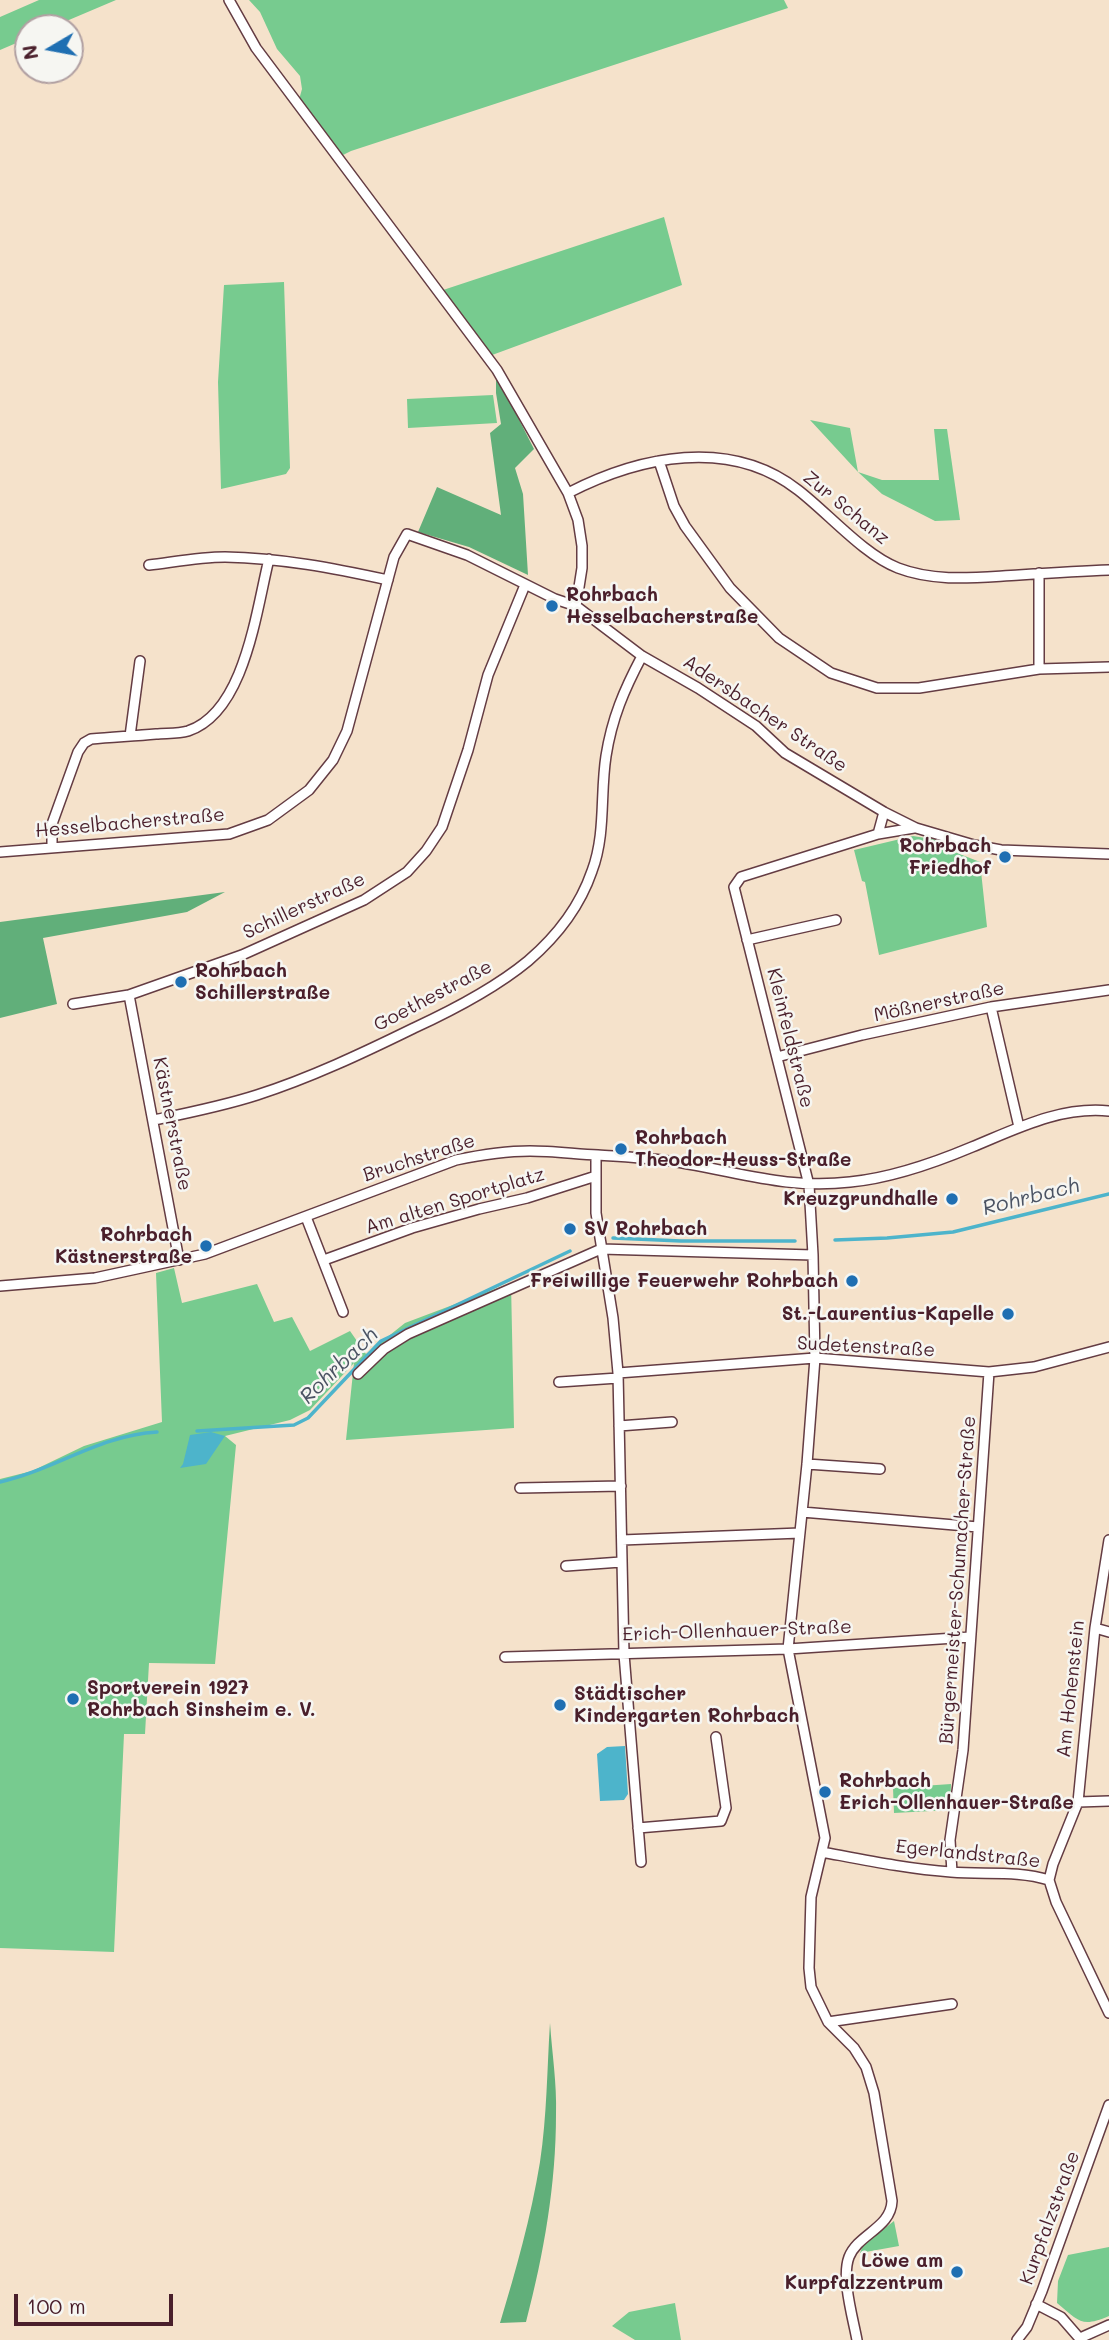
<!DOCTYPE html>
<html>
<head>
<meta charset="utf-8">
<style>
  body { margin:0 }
  #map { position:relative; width:1109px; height:2340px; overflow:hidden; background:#f5e2cb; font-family:Mali,sans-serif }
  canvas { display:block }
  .north { position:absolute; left:14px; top:14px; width:70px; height:70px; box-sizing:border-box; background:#f6f6f2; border:2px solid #b1a0a2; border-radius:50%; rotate:260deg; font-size:19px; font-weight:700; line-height:28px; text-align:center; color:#4a1f2b }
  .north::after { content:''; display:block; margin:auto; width:24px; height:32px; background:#1f6fb2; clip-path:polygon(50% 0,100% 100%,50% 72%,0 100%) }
  .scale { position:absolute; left:14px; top:2294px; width:159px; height:32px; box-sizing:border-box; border:4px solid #4a1f2b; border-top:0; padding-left:9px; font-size:21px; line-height:24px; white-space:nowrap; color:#4a1f2b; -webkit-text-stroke:5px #f6f6f2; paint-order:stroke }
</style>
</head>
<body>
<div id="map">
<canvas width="1109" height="2340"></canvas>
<div class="north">N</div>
<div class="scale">100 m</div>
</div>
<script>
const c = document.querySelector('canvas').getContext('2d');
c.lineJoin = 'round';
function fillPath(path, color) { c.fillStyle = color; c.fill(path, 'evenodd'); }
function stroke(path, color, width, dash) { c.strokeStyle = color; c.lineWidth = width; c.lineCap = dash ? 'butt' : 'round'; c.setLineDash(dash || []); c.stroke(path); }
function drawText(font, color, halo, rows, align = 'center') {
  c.font = font + ' Mali,sans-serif'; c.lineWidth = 5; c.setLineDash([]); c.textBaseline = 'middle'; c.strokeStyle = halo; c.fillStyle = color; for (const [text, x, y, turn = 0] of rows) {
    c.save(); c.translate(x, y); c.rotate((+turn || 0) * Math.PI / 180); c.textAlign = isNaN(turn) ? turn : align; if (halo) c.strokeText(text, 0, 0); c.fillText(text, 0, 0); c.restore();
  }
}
const green = new Path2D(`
  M 39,0 L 116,0 L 50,28 L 28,28 L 28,38 L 0,50 L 0,17 Z
  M 249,0 L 784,0 L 788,8 L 351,151 L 335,159 L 297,107 L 302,89 L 300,76 L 277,49 L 260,12 Z
  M 664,217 L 682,285 L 484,358 L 434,293 Z
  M 284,282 L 290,468 L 286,474 L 221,489 L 218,382 L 224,285 Z
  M 493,395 L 497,423 L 408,428 L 407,399 Z
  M 810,420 L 850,428 L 858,472 L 882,480 L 939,480 L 934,429 L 947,429 L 960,520 L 935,521 L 882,494 L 858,472 Z
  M 913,836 L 938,840 L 942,847 L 980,862 L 987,927 L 879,955 L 865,882 L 862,881 L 854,850 Z
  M 174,1268 L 182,1303 L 257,1284 L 274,1322 L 292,1317 L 310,1351 L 350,1331 L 366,1354 L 405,1323 L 511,1283 L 514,1428 L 346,1440 L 354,1363 L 310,1410 L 290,1420 L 225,1436 L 236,1445 L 215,1664 L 149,1663 L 145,1734 L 124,1734 L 114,1952 L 0,1948 L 0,1479 L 32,1471 L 84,1446 L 162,1422 L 156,1273 Z
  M 951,1784 L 950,1810 L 894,1813 L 893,1788 Z
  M 894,2221 L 899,2246 L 860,2253 L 863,2245 Z
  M 1109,2247 L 1109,2316 C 1081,2328 1079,2321 1057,2303 L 1058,2281 L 1068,2255 Z
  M 675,2303 L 681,2340 L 635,2340 L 612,2326 L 629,2312 Z`);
const forest = new Path2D(`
  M 496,374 L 534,449 L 515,468 L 523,494 L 528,575 L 469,547 L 418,532 L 437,487 L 501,515 L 490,433 L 501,424 L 496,393 Z
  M 225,892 L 187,912 L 43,938 L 57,1004 L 0,1018 L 0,922 Z
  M 550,2023 C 552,2053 557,2084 556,2114 C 556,2185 544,2253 526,2322 L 500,2323 C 516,2270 531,2217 540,2162 C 547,2116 547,2069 550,2023 Z`);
const water = new Path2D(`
  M 211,1432 L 225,1436 L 206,1464 L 180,1468 L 183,1464 L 190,1435 Z
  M 625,1746 L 628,1794 L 624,1800 L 600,1801 L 597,1754 L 607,1747 Z`);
const stream = new Path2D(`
  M 613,1238 L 681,1241 L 795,1241
  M 835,1240 L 887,1238 L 953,1232 L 1109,1194
  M 197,1431 L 294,1425 L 308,1418 L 381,1341 L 570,1251
  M 0,1482 C 54,1470 100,1435 157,1432`);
const minor = new Path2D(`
  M 229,0 L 256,48 L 497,370 L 568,493 L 578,520 L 582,546 L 582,568 L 576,606
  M 659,461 L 674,506 L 685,526 L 730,588 L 779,638 L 831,673 L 877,688 L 919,688 L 1039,669 L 1109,667
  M 568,493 C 640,456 730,437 798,490 C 828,513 864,555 898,568 C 937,583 979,577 1019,575 C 1049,573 1079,571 1109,570
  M 149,565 C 174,562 200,557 225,557 C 281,558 333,568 388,580
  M 1039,573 L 1039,669
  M 130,736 L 140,661
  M 878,834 L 914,828
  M 52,847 L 52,824 L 78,752 L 84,743 L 91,739 C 113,737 134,736 156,734 C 166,733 178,734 188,731 C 245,712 256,611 269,559
  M 0,852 L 229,834 L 268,820 L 309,790 L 333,760 L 347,731 L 394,557 L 407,534 L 467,555 L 555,599 L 576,606 L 642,656 L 698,688 L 756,726 L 785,753 L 884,812 L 916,828 L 974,845 L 1001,850 L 1109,854
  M 747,940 L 836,920
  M 129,995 L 179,1260
  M 73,1004 L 129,995 L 242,955 L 364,900 L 407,872 L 426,851 L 442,827 L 468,750 L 488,675 L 525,585
  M 991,1007 L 1019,1127
  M 777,1057 L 862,1035 L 991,1007 L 1109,990
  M 154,1120 C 188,1113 223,1106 257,1095 C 310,1078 363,1053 414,1028 C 453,1010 494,989 528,961 C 556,937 580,906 592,871 C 606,834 600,794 606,756 C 612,718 624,690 642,656
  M 596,1155 L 596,1213 L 613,1318 L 618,1373 L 624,1654 L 641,1862
  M 306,1217 L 343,1312
  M 324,1260 L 412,1228 L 479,1209 L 527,1198 L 596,1176
  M 0,1286 L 95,1278 L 205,1254 L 456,1160 C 480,1155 505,1151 530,1151 C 552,1151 576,1154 598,1155 C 628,1157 659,1158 688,1164 C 746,1174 790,1189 850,1182 C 892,1178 934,1163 972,1147 C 1016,1129 1060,1106 1109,1111
  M 618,1373 L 815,1358 L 989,1372 L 1034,1367 L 1109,1347
  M 358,1374 L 384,1349 L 408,1334 L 601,1249 L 813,1255
  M 559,1382 L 618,1378
  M 619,1426 L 672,1422
  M 807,1464 L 880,1469
  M 520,1488 L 621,1486
  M 802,1512 L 978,1527
  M 622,1540 L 800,1533
  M 566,1566 L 621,1562
  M 1095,1628 L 1109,1632
  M 505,1657 L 788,1649 L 970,1637
  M 1078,1802 L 1109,1801
  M 638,1828 L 721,1821 L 726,1808 L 716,1737
  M 822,1852 C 865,1860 908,1869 951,1872 C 984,1875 1017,1870 1049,1880 L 1056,1902 L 1109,2013
  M 952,1872 L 950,1840 L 963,1750 L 989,1372
  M 1049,1880 L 1053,1864 L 1078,1802 L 1095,1628 L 1109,1540
  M 828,2022 L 952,2004
  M 1036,2304 L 1061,2317 L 1081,2340
  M 1080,2338 L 1109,2325
  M 857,2340 C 853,2318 841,2278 849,2257 C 858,2234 891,2228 892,2201 L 874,2093 L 866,2067 L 854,2048 L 828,2022 L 811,1987 L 809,1968 L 811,1897 L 825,1838 L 788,1649 L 807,1464 L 815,1358 L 813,1255 L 809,1185 L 734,887 L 741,877 L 878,834 L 884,812
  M 1017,2340 L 1027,2327 L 1042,2291 L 1109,2105`);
const markers = [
  [552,606,7,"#1f6fb2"],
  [1005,857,7,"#1f6fb2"],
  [181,982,7,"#1f6fb2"],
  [621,1149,7,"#1f6fb2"],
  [952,1199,7,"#1f6fb2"],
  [570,1229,7,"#1f6fb2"],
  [206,1246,7,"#1f6fb2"],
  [852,1281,7,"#1f6fb2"],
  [1008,1314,7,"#1f6fb2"],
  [73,1699,7,"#1f6fb2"],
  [560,1705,7,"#1f6fb2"],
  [825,1792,7,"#1f6fb2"],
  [957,2272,7,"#1f6fb2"]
];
const streetNames = [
  ["Zur Schanz",846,508,39],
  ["Adersbacher Straße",765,714,34],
  ["Hesselbacherstraße",130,823,-5],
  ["Schillerstraße",304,906,-25],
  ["Goethestraße",433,996,-28],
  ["Mößnerstraße",939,1002,-12],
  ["Kleinfeldstraße",790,1038,76],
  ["Kästnerstraße",172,1124,79],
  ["Bruchstraße",419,1158,-18],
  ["Am alten Sportplatz",455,1201,-17],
  ["Sudetenstraße",866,1347,3],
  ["Bürgermeister-Schumacher-Straße",958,1580,-86],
  ["Erich-Ollenhauer-Straße",737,1631,-2],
  ["Am Hohenstein",1071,1689,-84],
  ["Egerlandstraße",968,1854,6],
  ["Kurpfalzstraße",1050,2218,-70]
];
const poiNames = [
  ["Rohrbach",566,595],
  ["Hesselbacherstraße",566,617],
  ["Rohrbach",991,846,"right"],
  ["Friedhof",991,868,"right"],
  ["Rohrbach",195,971],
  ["Schillerstraße",195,993],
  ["Rohrbach",635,1138],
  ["Theodor-Heuss-Straße",635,1160],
  ["Kreuzgrundhalle",938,1199,"right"],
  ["SV Rohrbach",584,1229],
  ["Rohrbach",192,1235,"right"],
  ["Kästnerstraße",192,1257,"right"],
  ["Freiwillige Feuerwehr Rohrbach",838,1281,"right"],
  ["St.-Laurentius-Kapelle",994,1314,"right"],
  ["Sportverein 1927",87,1688],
  ["Rohrbach Sinsheim e. V.",87,1710],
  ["Städtischer",574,1694],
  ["Kindergarten Rohrbach",574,1716],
  ["Rohrbach",839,1781],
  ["Erich-Ollenhauer-Straße",839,1803],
  ["Löwe am",943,2261,"right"],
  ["Kurpfalzzentrum",943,2283,"right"]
];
const waterNames = [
  ["Rohrbach",1031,1197,-14],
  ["Rohrbach",339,1366,-44]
];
fillPath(green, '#77cb8f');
fillPath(forest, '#61af7a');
fillPath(water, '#4db4cb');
stroke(stream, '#4db4cb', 3.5);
stroke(minor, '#643c43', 12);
stroke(minor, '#fff', 9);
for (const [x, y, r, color] of markers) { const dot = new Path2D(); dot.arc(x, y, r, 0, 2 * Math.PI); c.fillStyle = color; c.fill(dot); stroke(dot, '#f6f6f2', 2.5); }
drawText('19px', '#4a1f2b', '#f6f6f2', streetNames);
drawText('bold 19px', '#4a1f2b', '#f6f6f2', poiNames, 'left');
drawText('italic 21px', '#4b5363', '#f6f6f2', waterNames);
</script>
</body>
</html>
